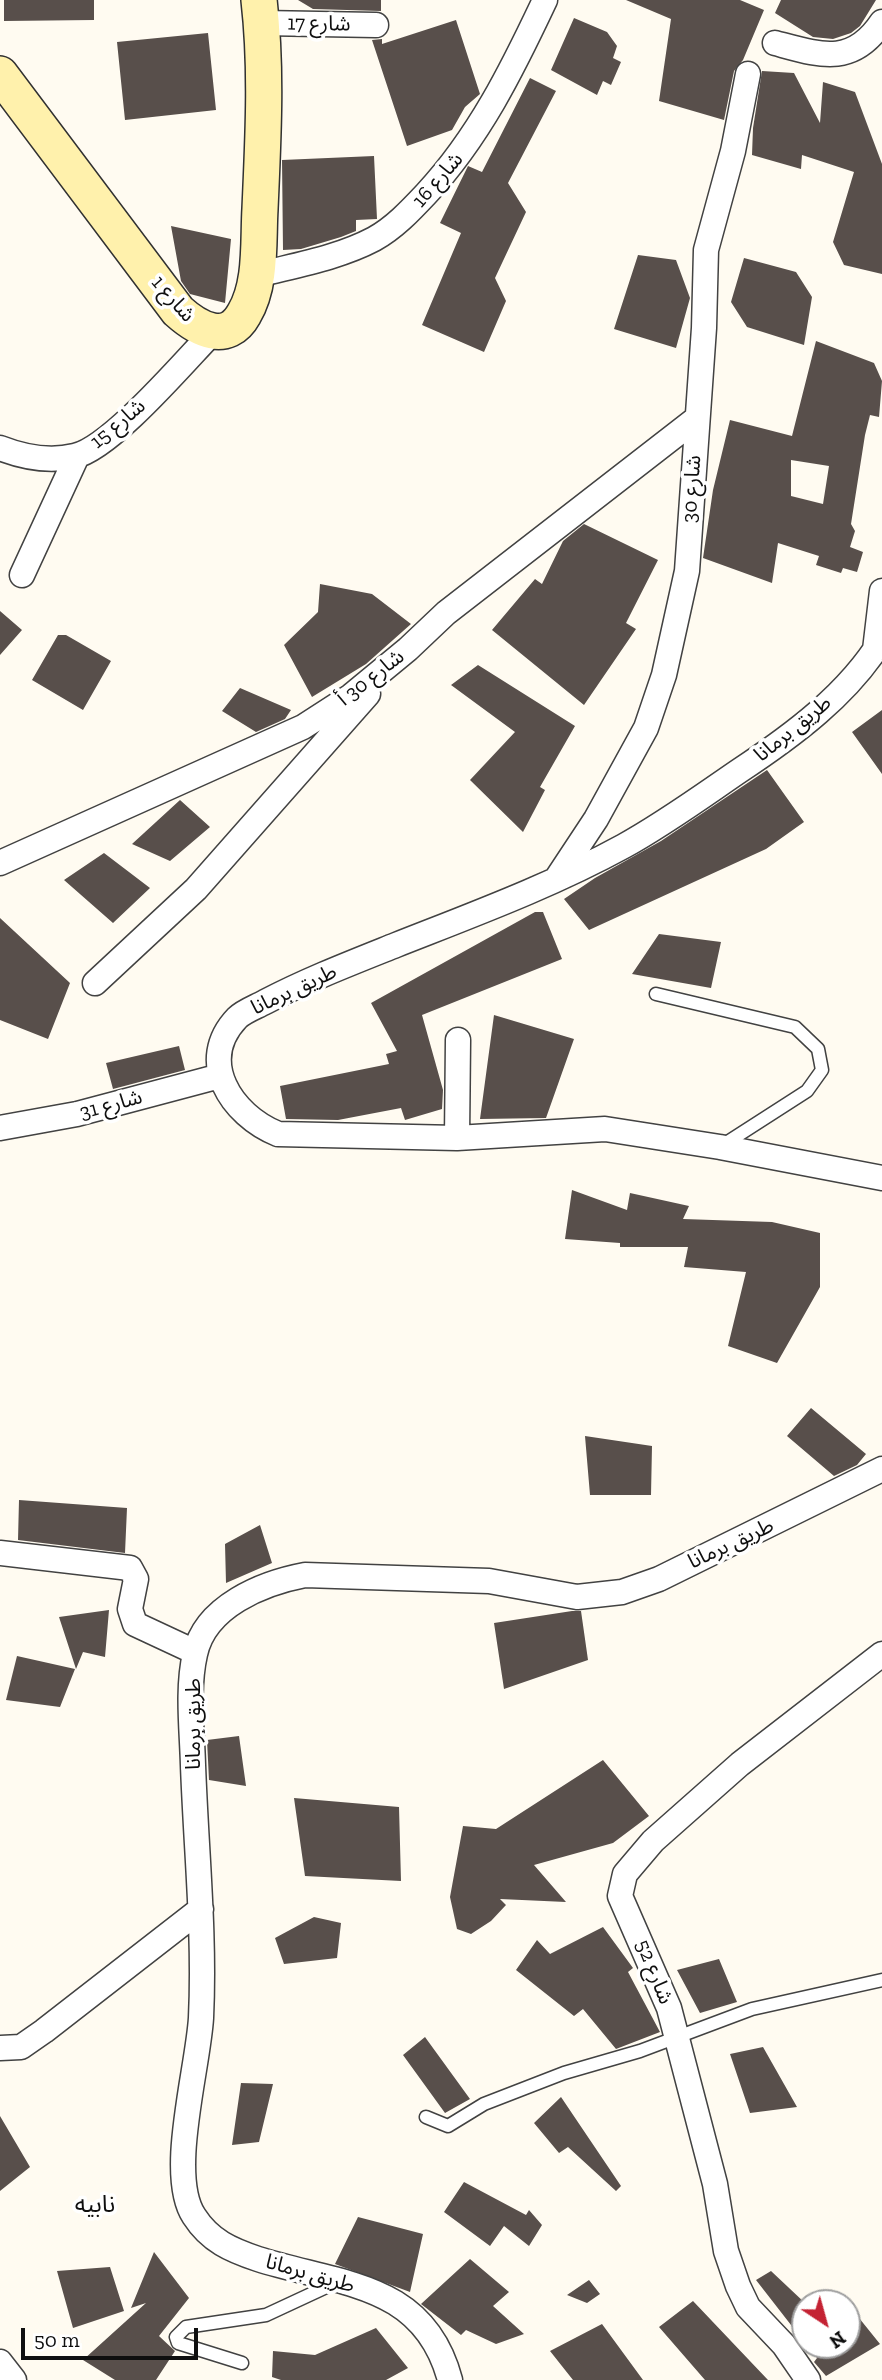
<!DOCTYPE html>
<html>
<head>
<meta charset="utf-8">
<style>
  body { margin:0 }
  #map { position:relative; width:882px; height:2380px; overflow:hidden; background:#fffbf1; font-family:"Zilla Slab",serif }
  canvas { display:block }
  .north { position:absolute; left:791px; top:2289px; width:70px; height:70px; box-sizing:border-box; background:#fff; border:2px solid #9f9f9f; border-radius:50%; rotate:144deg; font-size:19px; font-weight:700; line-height:28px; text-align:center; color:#0f0f0f }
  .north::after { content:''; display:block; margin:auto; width:24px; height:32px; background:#c42233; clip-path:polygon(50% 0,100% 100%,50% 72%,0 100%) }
  .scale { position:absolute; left:21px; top:2328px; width:177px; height:32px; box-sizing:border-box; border:4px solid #0f0f0f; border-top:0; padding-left:9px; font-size:21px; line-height:24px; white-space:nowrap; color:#0f0f0f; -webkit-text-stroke:5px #fff; paint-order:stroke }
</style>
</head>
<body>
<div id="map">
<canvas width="882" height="2380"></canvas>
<div class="north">N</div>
<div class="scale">50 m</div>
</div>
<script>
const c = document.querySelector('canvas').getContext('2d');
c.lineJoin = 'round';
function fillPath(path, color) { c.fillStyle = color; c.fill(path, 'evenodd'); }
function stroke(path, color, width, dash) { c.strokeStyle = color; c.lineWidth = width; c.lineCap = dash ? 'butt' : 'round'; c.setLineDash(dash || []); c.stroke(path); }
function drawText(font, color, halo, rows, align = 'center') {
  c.font = font + ' "Zilla Slab","Noto Sans Arabic",serif'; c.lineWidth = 7; c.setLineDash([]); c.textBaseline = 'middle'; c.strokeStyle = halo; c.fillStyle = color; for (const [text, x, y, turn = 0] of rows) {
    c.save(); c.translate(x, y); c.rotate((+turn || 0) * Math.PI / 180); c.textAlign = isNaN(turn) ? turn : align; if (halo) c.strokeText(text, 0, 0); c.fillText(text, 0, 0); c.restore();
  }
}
const building = new Path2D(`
  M 4,0 L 94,0 L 94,20 L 4,21 Z
  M 298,0 L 381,0 L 381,11 L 313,9 Z
  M 626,0 L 740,0 L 764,10 L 743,60 L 734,71 L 724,120 L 659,101 L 671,19 Z
  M 781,0 L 876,0 L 860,26 L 851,33 L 833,39 L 813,37 L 775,13 Z
  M 574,18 L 607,32 L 617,46 L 613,58 L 621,62 L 611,85 L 603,81 L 597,95 L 551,70 Z
  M 456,20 L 480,94 L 465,107 L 452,130 L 407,146 L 372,40 L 382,39 L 382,44 Z
  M 208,33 L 216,110 L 125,120 L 117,42 Z
  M 762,71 L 794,73 L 820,123 L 823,82 L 855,92 L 882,164 L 882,274 L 844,265 L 833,242 L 854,172 L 802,155 L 801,169 L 752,155 L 753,128 Z
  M 530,78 L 556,91 L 508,183 L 526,212 L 495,278 L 506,301 L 484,352 L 422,325 L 461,233 L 440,223 L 468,166 L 482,172 Z
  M 374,156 L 377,219 L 356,220 L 356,231 L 341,237 L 301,249 L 283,250 L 282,160 Z
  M 171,226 L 231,239 L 225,303 L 190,294 L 181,281 Z
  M 638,255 L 676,260 L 690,298 L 676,348 L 614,329 Z
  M 744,258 L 796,272 L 812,297 L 804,345 L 747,327 L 731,302 Z
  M 816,341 L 874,363 L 882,381 L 879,417 L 870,415 L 865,435 L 851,524 L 855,531 L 850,547 L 863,552 L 857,572 L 843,568 L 841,573 L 816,565 L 819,556 L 778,543 L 772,583 L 703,558 L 713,490 L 730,420 L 792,436 ZM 791,460 L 829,466 L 823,504 L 791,496 Z
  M 584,524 L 658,560 L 626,623 L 636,629 L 584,705 L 492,630 L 535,579 L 542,584 L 563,541 Z
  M 320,584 L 372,594 L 411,624 L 366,664 L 312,697 L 284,645 L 318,612 Z
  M 0,611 L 22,630 L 0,655 Z
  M 58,635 L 66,635 L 111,661 L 83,710 L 32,680 Z
  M 478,665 L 575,726 L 540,787 L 545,790 L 523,832 L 470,780 L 515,732 L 451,685 Z
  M 240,688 L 291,710 L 285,719 L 256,732 L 222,711 Z
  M 882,710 L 882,774 L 852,732 Z
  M 767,770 L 804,822 L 766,849 L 589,930 L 564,899 L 595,878 L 661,841 Z
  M 180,800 L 210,827 L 170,861 L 132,844 Z
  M 104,853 L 150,888 L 113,923 L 64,880 Z
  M 535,912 L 543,912 L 562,959 L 422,1015 L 443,1090 L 442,1109 L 405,1120 L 401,1108 L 338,1120 L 286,1119 L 280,1086 L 389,1064 L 386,1054 L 397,1051 L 371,1003 Z
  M 0,918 L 70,983 L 48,1039 L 0,1020 Z
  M 659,934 L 721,942 L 711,988 L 632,974 Z
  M 494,1015 L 574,1039 L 546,1118 L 480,1119 Z
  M 179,1046 L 185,1070 L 113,1089 L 106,1063 Z
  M 572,1190 L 627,1210 L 630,1193 L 689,1206 L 683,1219 L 772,1222 L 820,1233 L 820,1287 L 777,1363 L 728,1346 L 746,1272 L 684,1267 L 688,1247 L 620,1247 L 620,1243 L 565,1239 Z
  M 811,1408 L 866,1454 L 857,1465 L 834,1476 L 787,1436 Z
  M 585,1436 L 652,1446 L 651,1495 L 590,1495 Z
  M 19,1500 L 127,1508 L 125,1553 L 18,1540 Z
  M 260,1525 L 272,1563 L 226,1583 L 225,1544 Z
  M 109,1610 L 105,1657 L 83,1652 L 76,1669 L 59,1617 Z
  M 572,1611 L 581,1611 L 588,1660 L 504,1689 L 494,1623 Z
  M 17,1656 L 75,1669 L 60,1707 L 6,1700 Z
  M 239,1736 L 246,1786 L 209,1780 L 207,1740 Z
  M 603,1760 L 649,1816 L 613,1843 L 534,1865 L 566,1902 L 500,1899 L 506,1905 L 491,1921 L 471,1934 L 457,1929 L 450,1897 L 463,1826 L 496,1829 Z
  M 294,1798 L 399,1807 L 401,1881 L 305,1876 Z
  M 314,1917 L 341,1923 L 337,1958 L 284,1964 L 275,1938 Z
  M 603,1927 L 633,1968 L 628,1972 L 660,2032 L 616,2049 L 583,2009 L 574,2016 L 516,1970 L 537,1940 L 550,1954 Z
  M 719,1959 L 737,2002 L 700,2013 L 677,1970 Z
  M 425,2037 L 470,2099 L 445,2113 L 403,2055 Z
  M 763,2047 L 797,2107 L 750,2113 L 730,2054 Z
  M 241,2083 L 273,2084 L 259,2142 L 232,2145 Z
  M 561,2097 L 621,2186 L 616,2191 L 568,2147 L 559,2153 L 534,2123 Z
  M 0,2116 L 30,2167 L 0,2191 Z
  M 464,2182 L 526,2215 L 529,2210 L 542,2225 L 529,2246 L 504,2226 L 490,2246 L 444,2212 Z
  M 358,2217 L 423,2234 L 410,2292 L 335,2264 Z
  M 154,2252 L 189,2298 L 159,2336 L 175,2351 L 156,2380 L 115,2380 L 83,2360 L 146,2303 L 131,2308 Z
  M 470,2259 L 509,2292 L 493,2306 L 524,2334 L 496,2344 L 466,2330 L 461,2335 L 421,2304 Z
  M 110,2267 L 124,2311 L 73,2328 L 57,2271 Z
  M 771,2271 L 805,2303 L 805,2343 L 756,2280 Z
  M 589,2280 L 600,2294 L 587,2303 L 567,2295 Z
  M 693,2301 L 768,2380 L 705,2380 L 659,2327 Z
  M 847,2303 L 880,2344 L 826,2376 L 814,2362 L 817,2358 L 807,2345 L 847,2345 Z
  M 602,2324 L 643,2380 L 573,2380 L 550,2351 Z
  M 376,2328 L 408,2368 L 386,2380 L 281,2380 L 272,2377 L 273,2351 L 315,2355 Z`);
const lane = new Path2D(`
  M 656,994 L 795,1027 L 818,1049 L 822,1070 L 807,1091 L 723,1145
  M 426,2117 L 448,2126 L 484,2104 L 564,2073 L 640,2051 L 752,2009 L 882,1980
  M 242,2363 L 178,2343 L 176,2337 L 186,2327 L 266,2315 L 337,2282`);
const street = new Path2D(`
  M 262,23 L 376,25
  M 775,43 C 820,55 852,67 882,22
  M 257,275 C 296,265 338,258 374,239 C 394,228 410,211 426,194 C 479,137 512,70 545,0
  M 0,448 C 23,457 50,462 75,456 C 111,448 184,362 212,333
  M 22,575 L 77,456
  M 882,639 C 849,694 792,736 739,771 C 701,797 664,824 624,846 C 551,886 472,915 396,945 C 351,963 307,980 265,1002 C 256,1007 244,1011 237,1018 C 196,1061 231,1115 278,1134 L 457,1138 L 605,1129 L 720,1147 L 882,1178
  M 875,650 L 882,591
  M 0,863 L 303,727 L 351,696 L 408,649 L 446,613 L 696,419
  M 557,878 L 596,819 L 646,728 L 664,675 L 687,571 L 704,328 L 706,250 L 733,151 L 748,74
  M 95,983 L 196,889 L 368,694
  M 0,1128 L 77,1114 L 220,1076
  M 457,1138 L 458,1040
  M 0,1553 L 130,1568 L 136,1579 L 130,1609 L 135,1624 L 195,1652
  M 0,2048 L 21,2047 L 44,2031 L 201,1909
  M 0,2362 L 14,2380
  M 450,2380 C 424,2282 340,2285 258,2259 C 231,2250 210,2241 194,2216 C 167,2175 198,2069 201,2018 C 205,1934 196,1849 193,1765 C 192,1729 187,1689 195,1654 C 205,1606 263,1583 305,1575 L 489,1581 L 577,1597 L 622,1592 L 659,1579 L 882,1469
  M 808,2380 L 784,2345 L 748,2307 L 738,2286 L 726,2251 L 715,2184 L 669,2008 L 620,1896 L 625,1874 L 653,1841 L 740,1764 L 882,1654`);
const secondary = new Path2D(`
  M 0,74 L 178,311 C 198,329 227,345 244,314 C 262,284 258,242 260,209 C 263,140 267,69 259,0`);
const streetNames = [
  ["شارع 17",319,24,1],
  ["شارع 16",438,180,-49],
  ["شارع 1",173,299,49],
  ["شارع 15",118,424,-40],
  ["شارع 30",692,489,-86],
  ["شارع 30 أ",371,678,-38],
  ["طريق برمانا",793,729,-39],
  ["طريق برمانا",294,990,-25],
  ["شارع 31",111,1105,-15],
  ["طريق برمانا",731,1544,-25],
  ["طريق برمانا",194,1724,-90],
  ["شارع 52",654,1972,68],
  ["طريق برمانا",310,2274,16]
];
const quarterNames = [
  ["نابيه",95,2205]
];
fillPath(building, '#584f4b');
stroke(lane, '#424242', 15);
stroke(street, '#424242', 27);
stroke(secondary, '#313131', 38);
stroke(lane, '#fff', 12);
stroke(street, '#fff', 24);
stroke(secondary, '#fff1ac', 35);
drawText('21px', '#0f0f0f', '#fff', streetNames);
drawText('24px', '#0f0f0f', '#fff', quarterNames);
</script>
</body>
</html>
